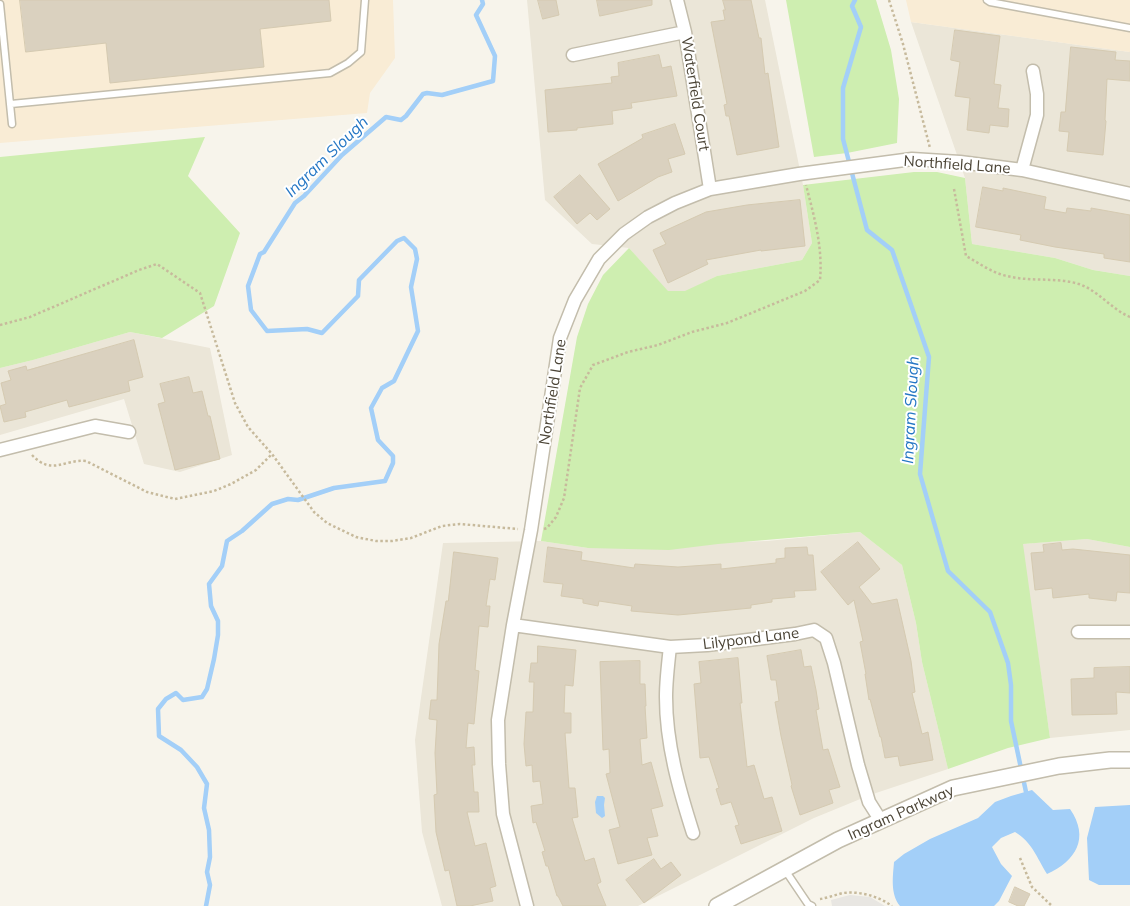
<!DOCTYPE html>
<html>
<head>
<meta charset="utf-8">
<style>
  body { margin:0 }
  canvas { display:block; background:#f7f4eb }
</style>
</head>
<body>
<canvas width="1130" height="906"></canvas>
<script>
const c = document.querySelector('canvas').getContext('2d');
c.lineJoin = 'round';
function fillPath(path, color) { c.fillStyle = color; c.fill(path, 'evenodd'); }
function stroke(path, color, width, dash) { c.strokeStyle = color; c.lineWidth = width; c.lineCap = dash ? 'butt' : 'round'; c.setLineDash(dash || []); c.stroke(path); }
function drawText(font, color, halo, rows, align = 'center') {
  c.font = font + ' Mulish,sans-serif'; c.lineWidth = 4; c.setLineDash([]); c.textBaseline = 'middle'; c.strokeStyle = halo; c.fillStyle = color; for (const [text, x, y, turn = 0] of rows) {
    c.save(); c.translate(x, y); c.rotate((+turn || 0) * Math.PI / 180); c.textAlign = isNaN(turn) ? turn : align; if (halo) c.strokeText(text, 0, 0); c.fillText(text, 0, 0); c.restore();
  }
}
const residential = new Path2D(`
  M 527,0 L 765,0 L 803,185 L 812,243 L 802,260 L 717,276 L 685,292 L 667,291 L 629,248 L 592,244 L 545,200 Z
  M 911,22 L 1130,52 L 1130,276 L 1093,270 L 1055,258 L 972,244 L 965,178 Z
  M 130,332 L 210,348 L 232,455 L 180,472 L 144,464 L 124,399 L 0,435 L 0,368 L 33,360 Z
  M 860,532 L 902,565 L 916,623 L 922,662 L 948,769 L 870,795 L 814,818 L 638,906 L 442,906 L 422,832 L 415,740 L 443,543 L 541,541 L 588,548 L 767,541 Z
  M 1087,539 L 1130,547 L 1130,730 L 1050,738 L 1022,544 Z`);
const commercial = new Path2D(`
  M 0,0 L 393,0 L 395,58 L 370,93 L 367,113 L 0,143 Z
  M 906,0 L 1130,0 L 1130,52 L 911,22 Z`);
const green = new Path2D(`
  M 786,0 L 876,0 L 891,50 L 899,99 L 897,143 L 847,153 L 814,157 Z
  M 205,137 L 188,176 L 240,233 L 214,306 L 162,338 L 130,332 L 33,360 L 0,368 L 0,157 Z
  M 914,172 L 937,172 L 965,178 L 972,244 L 1055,258 L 1093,270 L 1130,276 L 1130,547 L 1087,539 L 1023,544 L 1050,738 L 1008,748 L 948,769 L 922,662 L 916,623 L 902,565 L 860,532 L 718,544 L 669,550 L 588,548 L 541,541 L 577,337 L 588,304 L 603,275 L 629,248 L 668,291 L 685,291 L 717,276 L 802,260 L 812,243 L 803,185 Z`);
const parking = new Path2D(`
  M 850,895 L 870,897 L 885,906 L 832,906 L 831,900 Z`);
const water = new Path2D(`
  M 1032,790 L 1053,810 L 1070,809 C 1090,838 1076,861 1047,874 C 1037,858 1032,842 1015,832 L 1001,838 L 992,847 L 1001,864 L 1012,876 L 999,901 L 994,906 L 900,906 C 890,894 893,876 894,862 L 904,854 L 930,839 L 978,818 L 995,802 L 1011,796 Z
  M 597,796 L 603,796 L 605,798 L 604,805 L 605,816 L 602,818 L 596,813 L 595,802 Z
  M 1130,805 L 1130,885 L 1099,885 L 1089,880 L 1087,838 L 1095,807 Z`);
const stream = new Path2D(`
  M 855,0 L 852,6 L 861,27 L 843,88 L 843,139 L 867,230 L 892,250 L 929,357 L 920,474 L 948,571 L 990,612 L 1008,663 L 1011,685 L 1011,721 L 1026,792
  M 206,906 L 210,885 L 207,872 L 210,857 L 209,830 L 204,808 L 207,784 L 197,767 L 181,750 L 159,736 L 158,709 L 166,699 L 176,693 L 183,700 L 202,697 L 207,689 L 214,659 L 218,635 L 218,621 L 211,606 L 209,584 L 222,566 L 227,541 L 242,531 L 272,504 L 288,499 L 298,500 L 334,488 L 385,481 L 393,463 L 393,456 L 378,440 L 371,408 L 382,388 L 394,381 L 418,331 L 411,287 L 417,259 L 415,249 L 404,238 L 397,241 L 359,280 L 358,296 L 322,333 L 307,329 L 267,331 L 251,310 L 248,286 L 260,254 L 264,252 L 295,203 L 304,196 L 342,155 L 386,117 L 401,120 L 406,116 L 423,94 L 427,93 L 442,95 L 493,81 L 495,56 L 476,15 L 483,4 L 482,0`);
const building = new Path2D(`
  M 20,0 L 329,0 L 331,21 L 260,29 L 264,67 L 110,83 L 106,43 L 26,52 Z
  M 538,0 L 556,0 L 559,15 L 543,19 Z
  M 597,0 L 652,0 L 652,5 L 600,16 Z
  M 723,0 L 751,0 L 759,38 L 761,38 L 765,74 L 768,73 L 779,147 L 737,155 L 729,116 L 726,116 L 724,105 L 727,104 L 711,22 L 725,20 L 723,10 L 725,10 Z
  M 955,30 L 1000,36 L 994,84 L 1001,85 L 998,108 L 1009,109 L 1008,127 L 990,125 L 989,133 L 967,130 L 970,98 L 955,96 L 960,62 L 951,60 Z
  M 1071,47 L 1116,52 L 1115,60 L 1130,61 L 1130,81 L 1107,79 L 1105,120 L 1106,121 L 1103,155 L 1067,151 L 1069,132 L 1059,131 L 1061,112 L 1065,112 Z
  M 659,55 L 662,68 L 671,66 L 677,96 L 631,103 L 632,108 L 612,111 L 613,124 L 577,128 L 577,130 L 548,132 L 545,90 L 612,83 L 611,77 L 619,76 L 618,63 Z
  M 675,124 L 685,154 L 668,159 L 672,172 L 658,177 L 618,201 L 598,164 L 643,138 L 642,135 Z
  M 580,175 L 610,209 L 597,220 L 590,213 L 577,224 L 554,197 Z
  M 983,187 L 1003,191 L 1003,188 L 1046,197 L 1044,209 L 1066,213 L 1067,208 L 1091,211 L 1091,208 L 1130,215 L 1130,262 L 1104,258 L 1104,254 L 1055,247 L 1020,240 L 1021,235 L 976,227 Z
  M 800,200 L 805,246 L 761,251 L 761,250 L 706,260 L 708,264 L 668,283 L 653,250 L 666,244 L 660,233 L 706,212 L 747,205 Z
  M 134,340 L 143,377 L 128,381 L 130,391 L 69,407 L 67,400 L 25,412 L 26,417 L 4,422 L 0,406 L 6,404 L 1,383 L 11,380 L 8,371 L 26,366 L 27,370 Z
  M 189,377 L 193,393 L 202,391 L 208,416 L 210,416 L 220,459 L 175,470 L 158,404 L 165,402 L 160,384 Z
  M 858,542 L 880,569 L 859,587 L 872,604 L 897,599 L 911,661 L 915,692 L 912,693 L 922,734 L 928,732 L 933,760 L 900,766 L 898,756 L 885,758 L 881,737 L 880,737 L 870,699 L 869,700 L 865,674 L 866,674 L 860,642 L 863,641 L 854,600 L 848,605 L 821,572 Z
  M 1061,543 L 1062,550 L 1073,549 L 1130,555 L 1130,593 L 1117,592 L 1116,601 L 1089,598 L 1089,594 L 1053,598 L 1052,588 L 1035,590 L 1031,553 L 1044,552 L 1043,545 Z
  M 548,547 L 582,552 L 581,560 L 634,568 L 635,564 L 678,567 L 721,564 L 721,569 L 776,563 L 776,559 L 785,558 L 785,548 L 807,547 L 808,555 L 813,555 L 816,590 L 794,591 L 795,597 L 772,599 L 772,602 L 751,605 L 751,608 L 678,615 L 631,611 L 632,606 L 599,601 L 598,606 L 583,603 L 583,599 L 561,596 L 563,584 L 544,582 Z
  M 454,552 L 498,558 L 495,580 L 490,579 L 486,606 L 490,606 L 488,627 L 479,626 L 475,670 L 479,671 L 474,724 L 468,723 L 466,748 L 474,747 L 475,765 L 472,765 L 474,792 L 478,792 L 479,812 L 467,812 L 475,846 L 486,843 L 496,886 L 490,888 L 493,901 L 470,906 L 457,906 L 449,870 L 445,871 L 436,832 L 434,795 L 437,794 L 435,753 L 437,720 L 429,719 L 431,700 L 437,700 L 439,644 L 446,601 L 448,601 Z
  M 538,646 L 576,650 L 573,686 L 565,685 L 564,713 L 571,713 L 571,733 L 565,733 L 569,788 L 575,788 L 578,817 L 572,818 L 585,861 L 594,858 L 601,882 L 597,884 L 606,906 L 563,906 L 558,896 L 557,896 L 548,866 L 546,866 L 542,852 L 545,851 L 536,822 L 533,823 L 531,806 L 543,804 L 540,781 L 533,782 L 532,765 L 526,766 L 524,744 L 526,712 L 533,712 L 534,682 L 529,682 L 531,663 L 537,663 Z
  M 801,650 L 804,667 L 811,666 L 816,690 L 819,709 L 816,710 L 823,750 L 828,749 L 840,787 L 829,790 L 833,803 L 800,815 L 791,786 L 792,785 L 781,736 L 775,702 L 779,701 L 776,680 L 771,680 L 767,656 Z
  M 738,658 L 742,703 L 740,703 L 747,767 L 754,765 L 764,799 L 772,797 L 782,831 L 741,844 L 735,826 L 739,825 L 731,802 L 721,805 L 716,789 L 719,788 L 709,757 L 700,758 L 694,684 L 701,683 L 699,662 Z
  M 640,661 L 640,684 L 645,684 L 646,706 L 645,706 L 647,738 L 640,739 L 642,765 L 651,762 L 663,806 L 651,809 L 658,836 L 647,838 L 652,855 L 618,864 L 609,830 L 620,827 L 606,774 L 610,773 L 609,749 L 603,750 L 600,662 Z
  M 1130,667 L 1130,693 L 1116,692 L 1117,714 L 1072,715 L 1071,679 L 1094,678 L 1094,668 Z
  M 654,859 L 661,869 L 671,862 L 681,875 L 644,903 L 626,880 Z
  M 1015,887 L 1030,894 L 1024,906 L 1018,906 L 1009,902 Z`);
const path = new Path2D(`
  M 889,0 L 903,44 L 930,148
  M 954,189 L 966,256 C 979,263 992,273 1007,276 C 1030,282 1056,277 1079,284 C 1099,291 1111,309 1130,317
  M 0,325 L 30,317 L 139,270 L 157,264 L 200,293 L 235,403 L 248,427 L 272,454 L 314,512 L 327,523 L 356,537 L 376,541 L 392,541 L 411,538 L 442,526 L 460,524 L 518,529
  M 32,455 C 52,476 64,459 86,461 L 147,492 L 175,499 L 214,491 L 231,484 L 256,470 L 272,454
  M 544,529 L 547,528 L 556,517 L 564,498 L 580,388 L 593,365 L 628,352 L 658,345 L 692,332 L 727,323 L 805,291 L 820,280 C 823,247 814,216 806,185
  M 1020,858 L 1032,887 L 1052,906
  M 820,899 C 827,898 835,895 843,893 C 860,891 878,896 892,906`);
const service = new Path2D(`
  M 987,0 L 990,2 L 1130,28
  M 0,4 L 12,124
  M 11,104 L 330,73 L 348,63 L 361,52 L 365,0
  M 785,870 L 808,904 L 812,906`);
const minor = new Path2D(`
  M 677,0 L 685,32 L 710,189
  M 573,55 L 685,32
  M 1022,170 L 1037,115 L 1037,94 L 1033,71
  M 0,450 L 95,426 L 129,432
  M 513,625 L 670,647 L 707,645 L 756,639 L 795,634 L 814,630 L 826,638 L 834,663 L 858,765 L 869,802 L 881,821
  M 1078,632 L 1130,632
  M 670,647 C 668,664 666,681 666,697 C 666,744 679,789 693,833
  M 527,906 L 503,814 L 499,764 L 498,720 L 513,625 L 531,530 L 560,338 L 575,300 L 599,259 L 624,234 L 648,217 L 675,203 L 710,189 L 799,174 L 912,159 L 960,162 L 1022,170 L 1130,194`);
const tertiary = new Path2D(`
  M 717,906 L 838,840 L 953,788 L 1059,766 L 1110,760 L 1130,760`);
const streetNames = [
  ["Waterfield Court",695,94,81],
  ["Northfield Lane",957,165,4],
  ["Northfield Lane",553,392,-81],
  ["Lilypond Lane",751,639,-7],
  ["Ingram Parkway",901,813,-24]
];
const waterNames = [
  ["Ingram Slough",327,157,-44],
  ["Ingram Slough",911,410,-87]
];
fillPath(residential, '#ebe6d8');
fillPath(commercial, '#f9ecd5');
fillPath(green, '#ceeeb0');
fillPath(parking, '#e8e6e2');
fillPath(water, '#a3cff8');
stroke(stream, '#a3cff8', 4.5);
fillPath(building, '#dad1bf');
stroke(building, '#d5cab1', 1);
stroke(service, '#c3bdac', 9);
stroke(minor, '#c3bdac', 15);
stroke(tertiary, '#c3bdac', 18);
stroke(path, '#c7ba9c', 2.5, [2.5, 2.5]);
stroke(service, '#fff', 6);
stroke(minor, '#fff', 12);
stroke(tertiary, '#fff', 15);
drawText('15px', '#4c4537', '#fff', streetNames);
drawText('italic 16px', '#2476c4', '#fff', waterNames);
</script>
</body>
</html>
